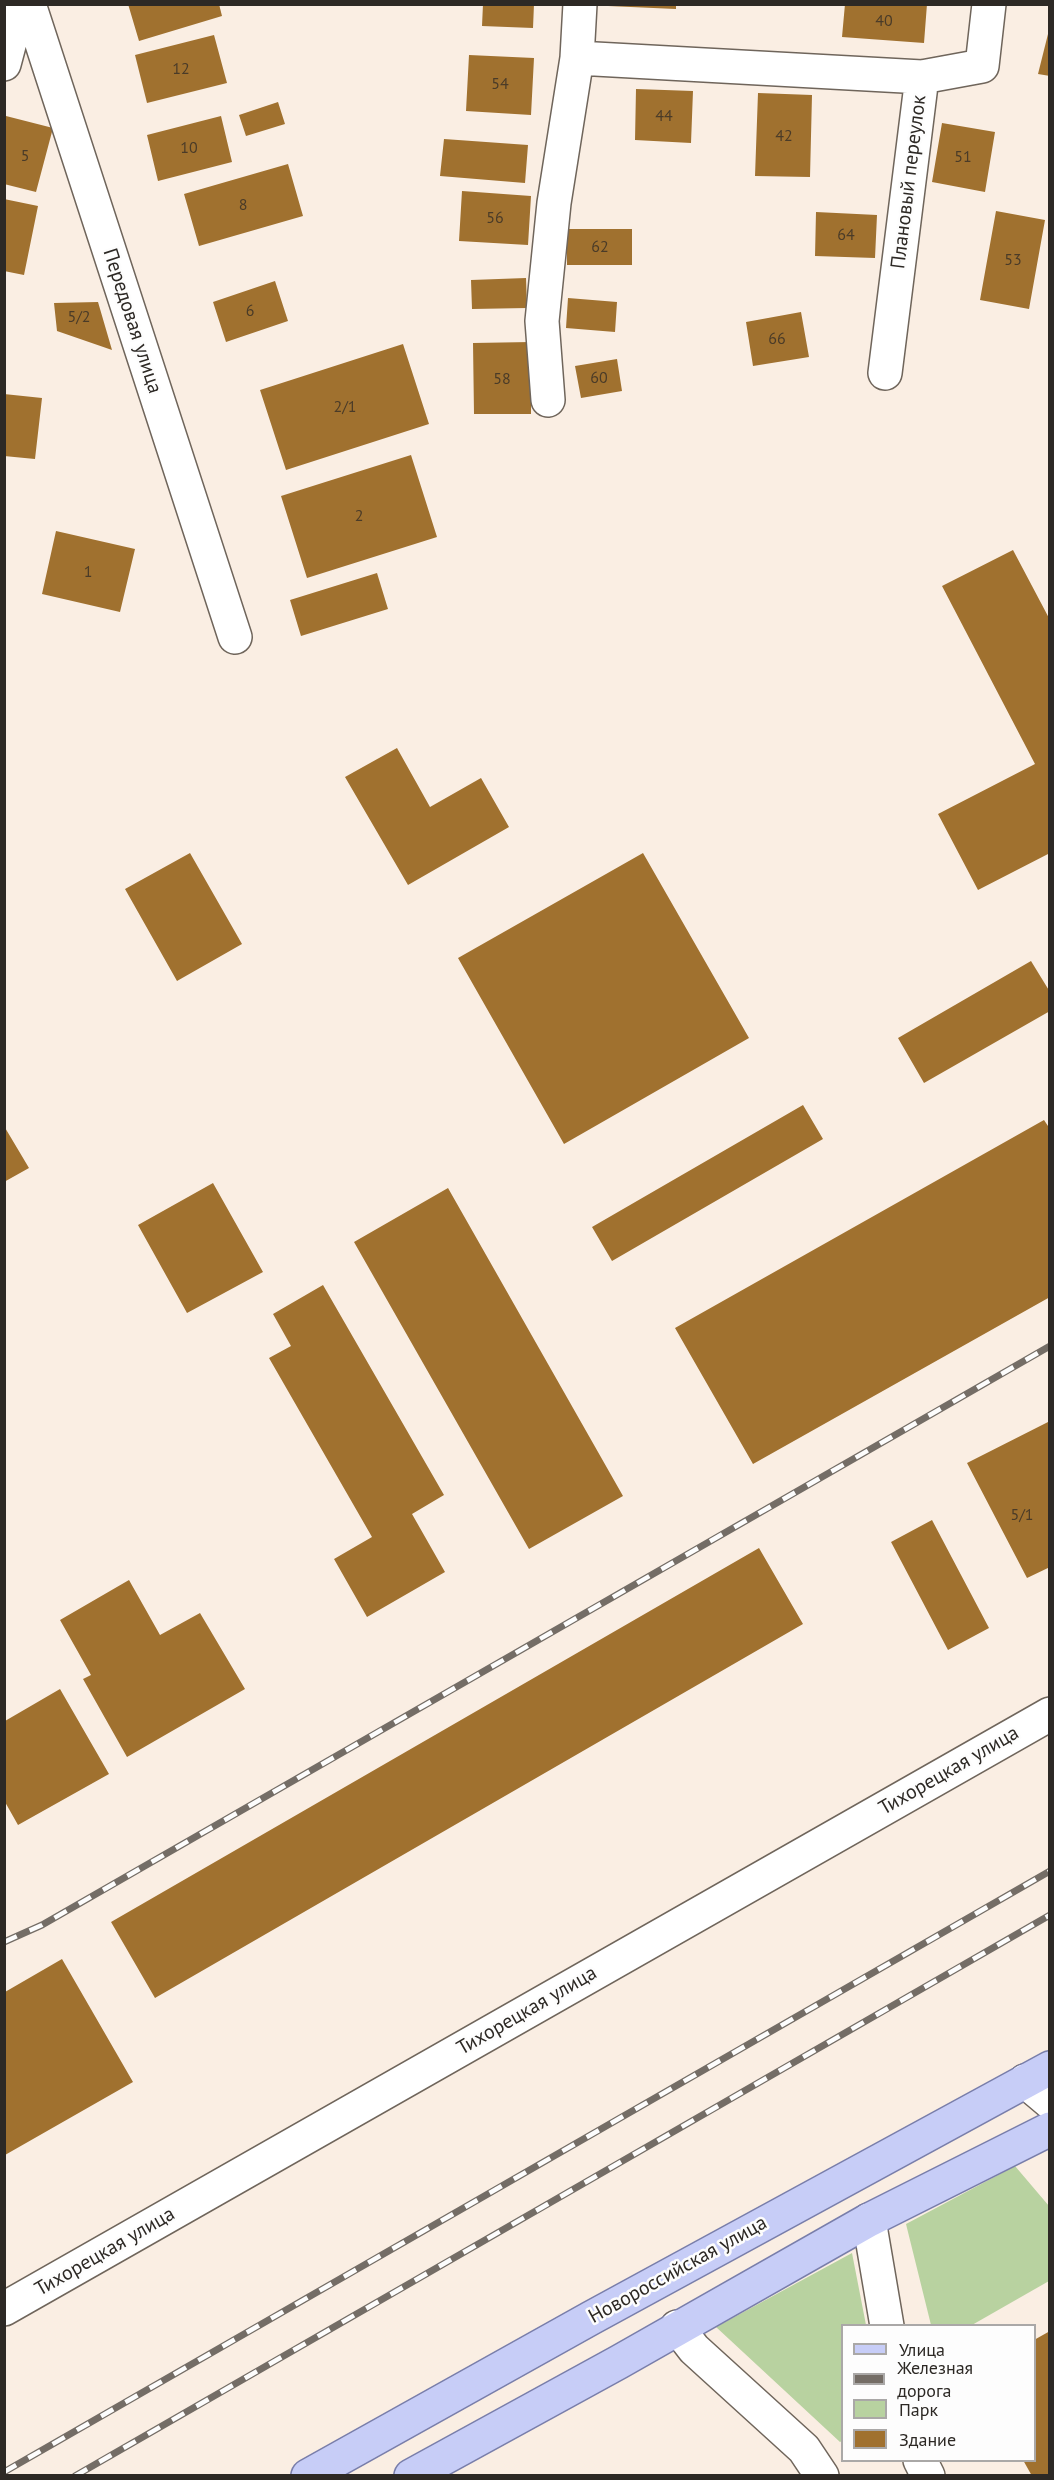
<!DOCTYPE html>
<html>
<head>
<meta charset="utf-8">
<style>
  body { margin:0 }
  #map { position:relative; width:1054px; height:2480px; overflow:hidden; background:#faeee3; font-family:"PT Sans",sans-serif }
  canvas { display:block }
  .frame { position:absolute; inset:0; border:6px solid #2d2925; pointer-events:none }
  .legend { position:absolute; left:841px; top:2324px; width:195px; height:138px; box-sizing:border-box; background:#fdfdfd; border:2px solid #aaa8a7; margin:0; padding:8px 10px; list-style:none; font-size:18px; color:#2d2925 }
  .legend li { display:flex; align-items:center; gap:12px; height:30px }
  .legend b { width:30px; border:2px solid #aaa8a7 }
</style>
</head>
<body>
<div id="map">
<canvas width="1054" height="2480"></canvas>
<div class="frame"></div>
<ul class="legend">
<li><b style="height:8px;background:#c7cdf7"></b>Улица</li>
<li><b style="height:8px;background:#746d66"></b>Железная дорога</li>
<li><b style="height:16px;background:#b8d2a0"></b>Парк</li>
<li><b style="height:16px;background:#a0712f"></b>Здание</li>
</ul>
</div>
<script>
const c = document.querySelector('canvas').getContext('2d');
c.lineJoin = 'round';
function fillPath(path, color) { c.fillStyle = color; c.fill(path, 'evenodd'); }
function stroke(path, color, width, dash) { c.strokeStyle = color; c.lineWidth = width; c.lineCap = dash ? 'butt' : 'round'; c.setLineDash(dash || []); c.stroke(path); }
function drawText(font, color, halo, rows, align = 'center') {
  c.font = font + ' "PT Sans",sans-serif'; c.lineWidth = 5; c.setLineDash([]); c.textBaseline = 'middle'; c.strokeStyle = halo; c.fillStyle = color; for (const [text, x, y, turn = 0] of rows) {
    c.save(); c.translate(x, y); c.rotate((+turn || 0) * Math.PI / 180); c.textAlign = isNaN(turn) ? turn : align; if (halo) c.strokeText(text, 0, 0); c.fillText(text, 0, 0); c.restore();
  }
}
const green = new Path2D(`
  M 1015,2166 L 1049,2206 L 1049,2281 L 972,2325 L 931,2325 L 906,2224 Z
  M 852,2253 L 866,2325 L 842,2326 L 842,2441 L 840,2442 L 716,2327 Z`);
const building = new Path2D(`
  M 128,4 L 219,4 L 222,16 L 139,41 Z
  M 483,4 L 534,4 L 533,28 L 482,26 Z
  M 608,4 L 676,4 L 676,9 L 608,6 Z
  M 845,4 L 927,4 L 924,43 L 842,37 Z
  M 1050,26 L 1050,76 L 1038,74 Z
  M 214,35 L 227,83 L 147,103 L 135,55 Z
  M 469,55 L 534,58 L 531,115 L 466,111 Z
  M 636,89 L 693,91 L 691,143 L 635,140 Z
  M 758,93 L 812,95 L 810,177 L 755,176 Z
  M 278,102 L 285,124 L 246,136 L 239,115 Z
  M 6,116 L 53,128 L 36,192 L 4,184 Z
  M 221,116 L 232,162 L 158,181 L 147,135 Z
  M 942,123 L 995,132 L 985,192 L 932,182 Z
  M 444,139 L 528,145 L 525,183 L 440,176 Z
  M 288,164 L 303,216 L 199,246 L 184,194 Z
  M 462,191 L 531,196 L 528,245 L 459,241 Z
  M 4,199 L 38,206 L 24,275 L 4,271 Z
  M 996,211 L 1045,220 L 1029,309 L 980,300 Z
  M 816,212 L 877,215 L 875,258 L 815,256 Z
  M 567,229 L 632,229 L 632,265 L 567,265 Z
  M 526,278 L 527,308 L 472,309 L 471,280 Z
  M 275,281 L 288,321 L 226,342 L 213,302 Z
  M 568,298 L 617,302 L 615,332 L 566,328 Z
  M 98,302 L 112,350 L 57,331 L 54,303 Z
  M 801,312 L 809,357 L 753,366 L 746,322 Z
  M 531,342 L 531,414 L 474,414 L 473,343 Z
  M 403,344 L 429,424 L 286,470 L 260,390 Z
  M 617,359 L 622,391 L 581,398 L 575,366 Z
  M 4,394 L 42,398 L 35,459 L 4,456 Z
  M 411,455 L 437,537 L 307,578 L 281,496 Z
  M 56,531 L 135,549 L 120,612 L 42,594 Z
  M 1013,550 L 1050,620 L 1050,853 L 978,890 L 938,814 L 1035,764 L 942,586 Z
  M 377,573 L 388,609 L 301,636 L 290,600 Z
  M 397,748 L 430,807 L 481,778 L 509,827 L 408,885 L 345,777 Z
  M 190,853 L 242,944 L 177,981 L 125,889 Z
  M 643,853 L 749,1038 L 564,1144 L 458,958 Z
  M 1031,961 L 1050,992 L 1050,1011 L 924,1083 L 898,1038 Z
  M 803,1105 L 823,1139 L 612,1261 L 592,1227 Z
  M 1044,1120 L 1050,1129 L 1050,1297 L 753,1464 L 675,1328 Z
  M 4,1126 L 29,1168 L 4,1182 Z
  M 213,1183 L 263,1272 L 187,1313 L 138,1225 Z
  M 448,1188 L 623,1496 L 529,1549 L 354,1242 Z
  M 323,1285 L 444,1495 L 412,1514 L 445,1572 L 367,1617 L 334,1559 L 372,1537 L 269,1358 L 291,1346 L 273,1314 Z
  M 1050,1421 L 1050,1567 L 1027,1578 L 967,1463 Z
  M 932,1520 L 989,1628 L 948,1650 L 891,1542 Z
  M 759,1548 L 803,1624 L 155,1998 L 111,1922 Z
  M 129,1580 L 160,1635 L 200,1613 L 245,1689 L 127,1757 L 83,1679 L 91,1675 L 60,1620 Z
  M 60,1689 L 109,1774 L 18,1825 L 5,1802 L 5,1721 Z
  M 62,1959 L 133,2082 L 5,2155 L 5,1992 Z
  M 1050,2331 L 1050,2476 L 1032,2476 L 1023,2460 L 1034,2460 L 1034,2340 Z`);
const minor = new Path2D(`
  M 29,4 L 235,637
  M 577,58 L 922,77
  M 4,64 L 20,4
  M 885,373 L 922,77 L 982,66 L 989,4
  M 548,400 L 542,321 L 554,203 L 577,58 L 580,4
  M 1025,2081 L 1050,2102
  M 869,2220 L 887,2326
  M 4,2309 L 1050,1714
  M 677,2327 L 694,2349 L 804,2449 L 822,2476
  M 920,2460 L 928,2476`);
const major = new Path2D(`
  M 308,2476 L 591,2318 L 1050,2068
  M 411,2476 L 619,2362 L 869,2220 L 1050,2129`);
const rail = new Path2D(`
  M 4,1942 L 42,1925 L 1050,1346
  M 4,2472 L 1050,1871
  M 75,2476 L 1050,1915`);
const numberNames = [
  ["40",884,21],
  ["12",181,69],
  ["54",500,84],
  ["44",664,116],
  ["42",784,136],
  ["10",189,148],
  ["5",25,156],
  ["51",963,157],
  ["8",243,205],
  ["56",495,218],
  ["64",846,235],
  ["62",600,247],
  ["53",1013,260],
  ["6",250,311],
  ["5/2",79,317],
  ["66",777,339],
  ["60",599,378],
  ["58",502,379],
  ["2/1",345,407],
  ["2",359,516],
  ["1",88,572],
  ["5/1",1022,1515]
];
const streetNames = [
  ["Плановый переулок",909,182,-83],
  ["Передовая улица",132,321,72],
  ["Тихорецкая улица",949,1771,-30],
  ["Тихорецкая улица",527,2011,-30],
  ["Тихорецкая улица",105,2252,-30],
  ["Новороссийская улица",678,2270,-29]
];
fillPath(green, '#b8d2a0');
fillPath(building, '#a0712f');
stroke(minor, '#6f655b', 36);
stroke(major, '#797eaa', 36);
stroke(minor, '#fff', 33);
stroke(major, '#c7cdf7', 33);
stroke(rail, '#746d66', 7);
stroke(rail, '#fdfdfd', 4.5, [14]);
drawText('16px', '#4a3b28', null, numberNames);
drawText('20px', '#2d2925', '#fdfdfd', streetNames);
</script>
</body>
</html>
